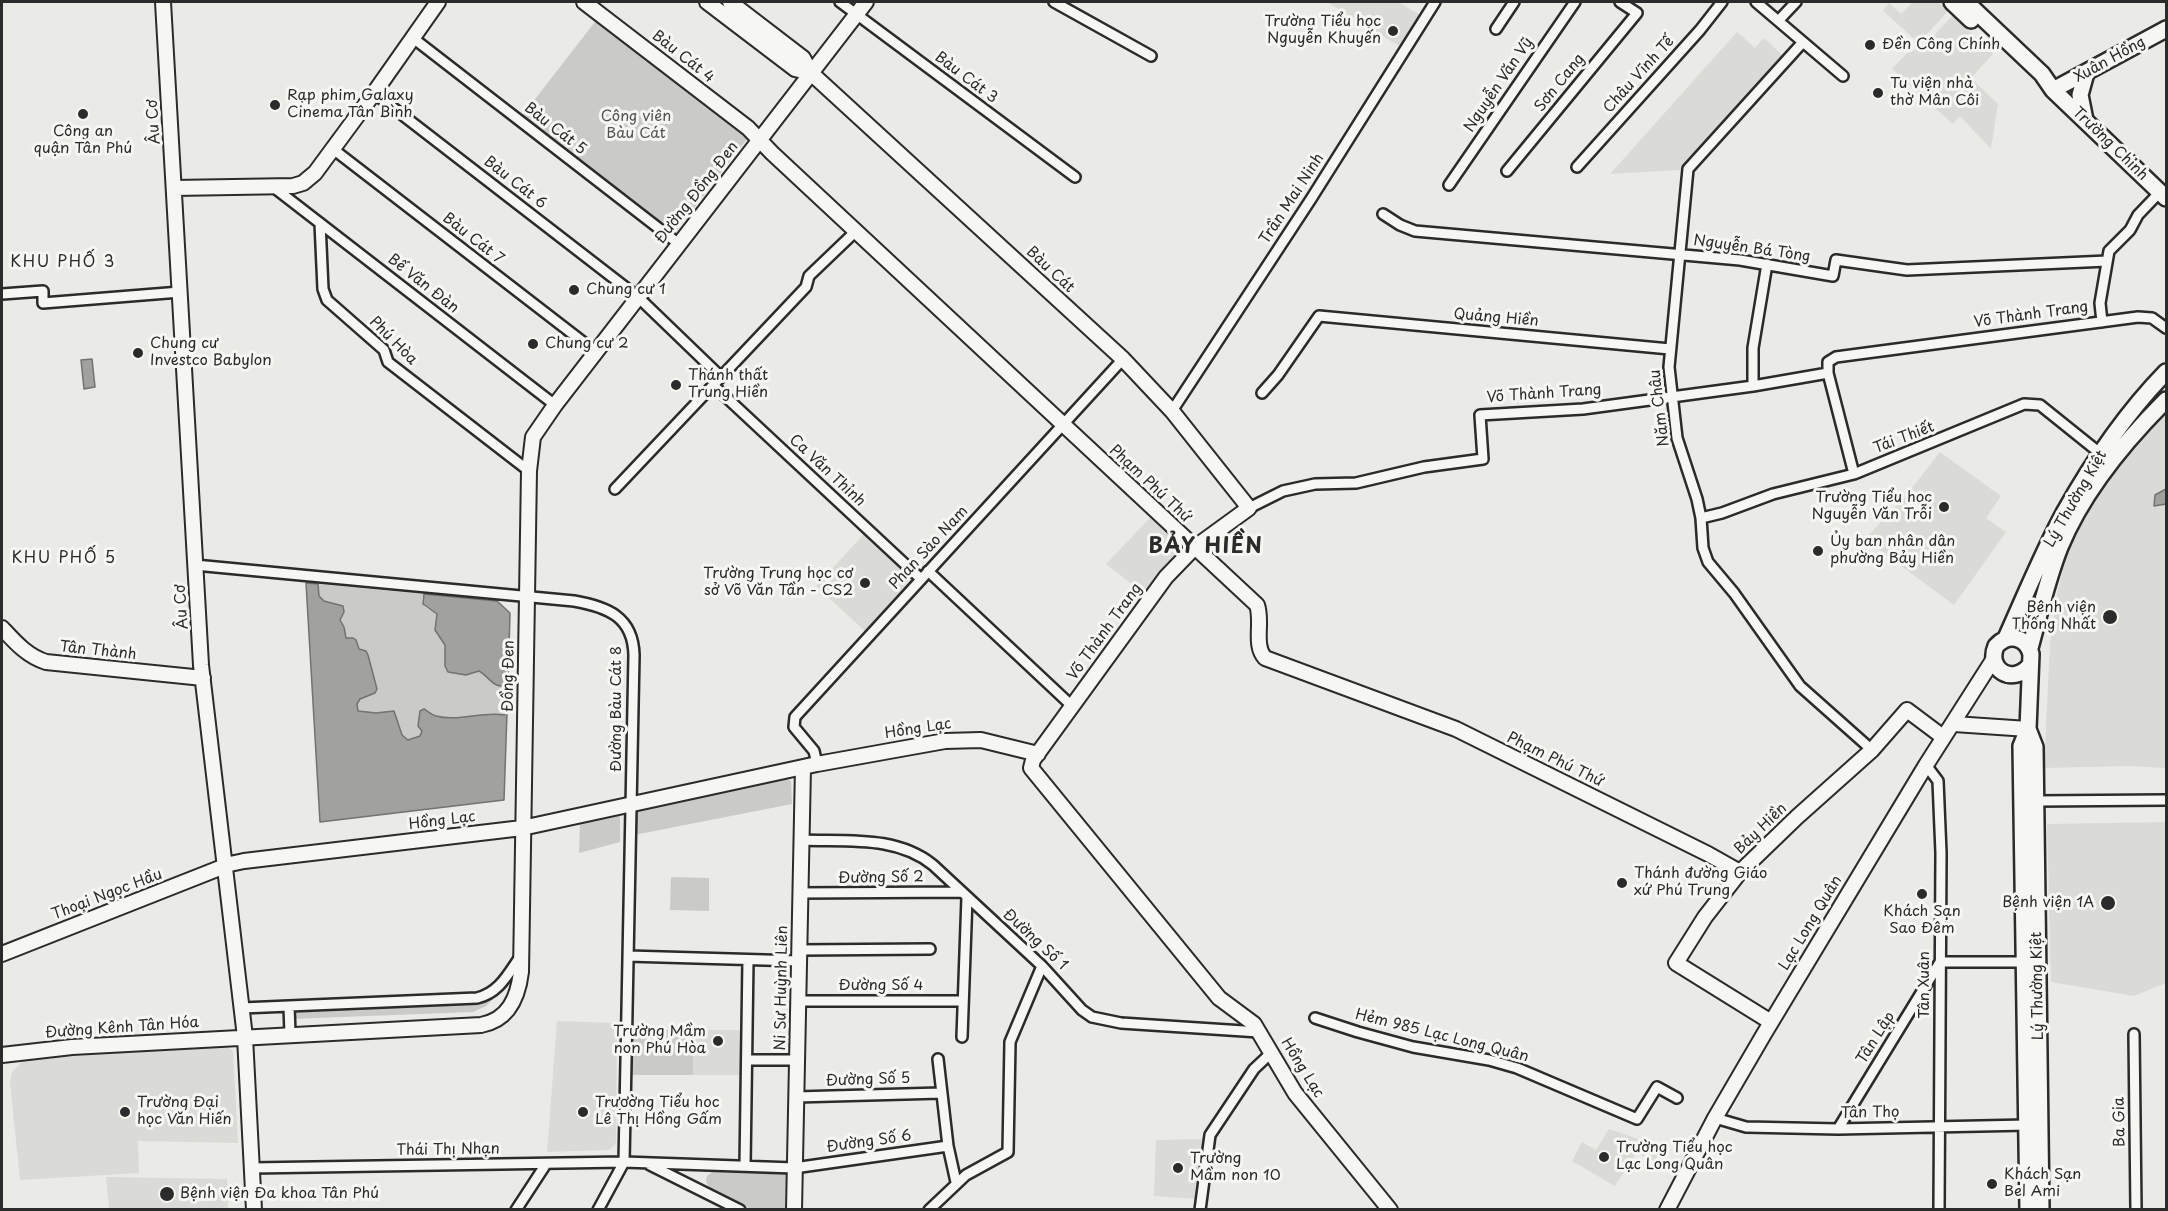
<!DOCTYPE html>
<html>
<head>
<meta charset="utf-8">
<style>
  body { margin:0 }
  #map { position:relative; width:2168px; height:1211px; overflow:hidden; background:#eaeae6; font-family:"Playpen Sans",sans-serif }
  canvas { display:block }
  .frame { position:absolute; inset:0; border:3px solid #2b2b2b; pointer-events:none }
</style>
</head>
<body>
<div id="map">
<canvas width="2168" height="1211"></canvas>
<div class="frame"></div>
</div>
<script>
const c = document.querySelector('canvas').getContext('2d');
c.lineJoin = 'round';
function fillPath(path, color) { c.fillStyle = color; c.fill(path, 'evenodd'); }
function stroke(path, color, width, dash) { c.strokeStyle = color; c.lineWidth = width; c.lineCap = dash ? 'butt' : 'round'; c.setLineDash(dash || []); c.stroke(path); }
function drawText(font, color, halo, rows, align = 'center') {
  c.font = font + ' "Playpen Sans",sans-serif'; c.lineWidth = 6; c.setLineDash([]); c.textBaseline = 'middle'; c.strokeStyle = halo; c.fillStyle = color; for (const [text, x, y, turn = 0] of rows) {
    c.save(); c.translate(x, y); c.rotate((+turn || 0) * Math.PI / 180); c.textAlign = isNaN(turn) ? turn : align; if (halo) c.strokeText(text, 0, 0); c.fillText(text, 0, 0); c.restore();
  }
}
const built = new Path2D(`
  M 1327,2 L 1398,2 L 1420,15 L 1401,47 Z
  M 1913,2 L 1939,2 L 1948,11 L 1919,43 L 1883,11 L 1889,3 L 1901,14 Z
  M 1953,15 L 1993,54 L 1971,78 L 1998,104 L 1991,149 L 1960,116 L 1953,124 L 1892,69 L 1907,53 L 1923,47 Z
  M 1737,32 L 1755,48 L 1764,38 L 1784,57 L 1680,170 L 1610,174 Z
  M 2166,412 L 2166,768 L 2129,766 L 2044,768 L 2050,644 L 2058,590 L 2072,533 L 2086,508 L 2113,475 Z
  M 1940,452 L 2001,496 L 1986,518 L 2006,532 L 1954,605 L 1865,539 L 1905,497 Z
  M 1152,516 L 1186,548 L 1146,595 L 1106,564 Z
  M 864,534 L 914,580 L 866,632 L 816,586 Z
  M 2166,822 L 2166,983 L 2134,996 L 2051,982 L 2047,824 Z
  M 557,1021 L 617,1023 L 616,1142 L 614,1146 L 608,1150 L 547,1152 Z
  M 693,1030 L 744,1030 L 744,1075 L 693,1075 Z
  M 226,1046 L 233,1051 L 238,1143 L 138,1141 L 139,1173 L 20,1180 L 10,1082 L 12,1072 L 23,1061 L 65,1056 Z
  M 1609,1129 L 1661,1147 L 1655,1161 L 1636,1153 L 1615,1186 L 1572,1161 L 1582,1142 L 1596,1150 Z
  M 1205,1139 L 1198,1199 L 1154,1196 L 1156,1140 Z
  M 106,1177 L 227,1179 L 228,1209 L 109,1209 Z`);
const green = new Path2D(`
  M 598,18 L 750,135 L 675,233 L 522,116 Z
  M 318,584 L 424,594 L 422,599 L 425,607 L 437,614 L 435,630 L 445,645 L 447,671 L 466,675 L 479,671 L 485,674 L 489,680 L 504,686 L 508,684 L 507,713 L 504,715 C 484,711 441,726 427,710 L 420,736 L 408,740 L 402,735 L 394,711 L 376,713 L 358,711 L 357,704 L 360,699 L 375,693 C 379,680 369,668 368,655 L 346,639 L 344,627 L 340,620 L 344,612 L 343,607 L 324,601 L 319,596 Z
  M 785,778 L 791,781 L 792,804 L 634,835 L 638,807 Z
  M 612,814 L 620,815 L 620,842 L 579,853 L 580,821 Z
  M 671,877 L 709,878 L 709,911 L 670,910 Z
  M 503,989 L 486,1006 L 473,1012 L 290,1019 L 290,1010 L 472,1004 L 486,1001 Z
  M 631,1029 L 693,1030 L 693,1075 L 631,1075 Z
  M 712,1172 L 785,1173 L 789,1178 L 789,1209 L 751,1209 L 710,1189 L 706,1182 L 707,1176 Z`);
const water = new Path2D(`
  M 92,359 L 95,387 L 84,389 L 81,360 Z
  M 2166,489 L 2166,504 L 2154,506 L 2155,495 Z
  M 306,583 L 318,584 L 319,596 L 324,601 L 343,606 L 344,612 L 340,620 L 344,627 L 346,638 L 353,638 L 356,640 L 359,649 L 366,651 L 368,655 L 377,689 L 375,693 L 360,699 L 357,704 L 358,711 L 376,713 L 394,711 L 402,735 L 408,740 L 420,736 L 422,731 L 418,726 L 420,711 L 424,709 C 428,711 431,715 436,716 C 457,722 483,711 504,715 L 507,713 L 504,800 L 320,822 Z
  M 424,594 L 497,601 L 510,613 L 508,684 C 494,691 490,677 479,671 L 466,675 L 448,672 L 445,666 L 445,645 L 435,630 L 437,614 L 423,604 Z`);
const street = new Path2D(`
  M 840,2 L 1075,177
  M 1054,2 L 1151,56
  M 1756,2 L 1843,76
  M 1779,20 L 1796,2
  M 1496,29 L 1514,2
  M 413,38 L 679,244
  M 1803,42 L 1688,169 L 1669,367 L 1677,438 L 1697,499 L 1701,518 L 1703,548 L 1708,562 L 1734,593 L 1800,686 L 1872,750
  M 374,93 L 638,297 L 721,377
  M 333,149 L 596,352
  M 1577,167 L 1700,30 L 1722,2
  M 1507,171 L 1637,13 L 1620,2
  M 1449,185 L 1575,2
  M 272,186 L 555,405
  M 1383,214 L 1400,225 L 1415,231 L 1740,260 L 1833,276 L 1836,260 L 1907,270 L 2107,261
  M 320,223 L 323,289 L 327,300 L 384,350 L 388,362 L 529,471
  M 2,294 L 43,291 L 43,303 L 180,292
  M 2102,322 L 2100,303 L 2109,251 L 2130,230 L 2138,215 L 2160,192
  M 1828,373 L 1854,474
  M 713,385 L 921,579
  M 1753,386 L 1753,348 L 1767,264
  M 1262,393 L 1278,375 L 1319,316 L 1670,349
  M 1172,411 L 1311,199 L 1435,2
  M 615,489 L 806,287 L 809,276 L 856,231
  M 1249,508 L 1283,491 L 1315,484 L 1356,483 L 1424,467 L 1483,459 L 1480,415 L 1583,409 L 1753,386 L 1828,373 L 1828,362 L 1836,357 L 2138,317 L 2152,318 L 2166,328
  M 1701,518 L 1722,513 L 1773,494 L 1854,474 L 2024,404 L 2040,405 L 2101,454
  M 195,565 L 574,601 C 608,607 633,617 634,655 L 624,1162 L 598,1210
  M 928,571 L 1072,706
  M 817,764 L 814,751 L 794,727 L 795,717 L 1123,359
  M 1926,765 L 1938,781 L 1941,853 L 1939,1210
  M 2035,801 L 2166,800
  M 801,840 C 846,842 896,835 933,865 L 1042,966 L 1082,1010 L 1092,1017 L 1121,1023 L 1259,1032
  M 800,893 L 962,892
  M 799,950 L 930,949
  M 628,956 L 799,961
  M 798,1001 L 963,1001
  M 289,1006 L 290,1034
  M 242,1008 L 477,998 C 499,993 508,974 520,957
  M 1315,1018 L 1358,1032 L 1413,1047 L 1489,1060 L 1517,1068 L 1637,1119 L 1657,1087 L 1677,1098
  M 2134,1034 L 2136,1210
  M 962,1037 L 967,897
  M 938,1059 L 948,1146 L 956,1182
  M 747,1060 L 797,1060
  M 796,1097 L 941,1093
  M 1715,1118 L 1746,1127 L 1838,1129 L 2027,1125
  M 1838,1129 L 1940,962 L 2027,962
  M 650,1165 L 740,1210
  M 745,1166 L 748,960
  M 252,1168 L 624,1162 L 794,1168 L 948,1146
  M 516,1210 L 546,1164
  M 929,1210 L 966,1175 L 1008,1152 L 1010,1042 L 1042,966
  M 1200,1210 L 1210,1135 L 1254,1069 L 1271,1053`);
const secondary = new Path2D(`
  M 163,2 L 201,665 L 245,1037 L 254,1210
  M 584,2 L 748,128 L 772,153 L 1257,605 C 1263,622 1253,645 1265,658 L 1456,729 L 1708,854 L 1740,872
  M 707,2 L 795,69 L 811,73
  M 730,2 L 803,58 L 811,73 L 1123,359 L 1172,411 L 1249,508 L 1194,548 L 1166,577 L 1033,760 L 1031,768 L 1219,998 L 1254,1024 L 1295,1093 L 1390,1210
  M 174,188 L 293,186 L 303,183 L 315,173 L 374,93 L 438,2
  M 2,628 C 15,642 27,656 46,662 L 203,678
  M 1954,724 L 2028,729
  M 2,954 L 230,864 L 244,861 L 522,828 L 817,764 L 945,741 L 981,740 L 1038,754
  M 1771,1022 L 1676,963 L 1705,917 L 1740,872 L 1797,817 L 1872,750 L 1907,710 L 1943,737
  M 2,1055 L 72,1047 L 481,1025 C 509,1020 518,997 521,972 L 529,471 L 533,437 L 555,405 L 866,2
  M 794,1210 L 803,767
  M 1667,1210 L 1715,1118 L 1764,1034 L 1926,765 L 1993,660`);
const primary = new Path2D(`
  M 1952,2 L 1971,20
  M 1966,2 L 2042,74 L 2053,90 L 2166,198
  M 2053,90 L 2166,29
  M 2085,120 L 2080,95 L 2086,73
  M 2006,638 C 2025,596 2042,554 2064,513 C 2092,463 2126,413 2166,372
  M 2030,648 C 2039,615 2047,580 2060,547 C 2083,491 2124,442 2166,400
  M 2028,729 L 2035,747 L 2041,1210
  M 2028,1210 L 2021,746 L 2028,729 L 2031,654 C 2026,636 2008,633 1996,646 C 1986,670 2013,686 2030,665`);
const markers = [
  [1393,31,6,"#2b2b2b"],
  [1870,45,6,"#2b2b2b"],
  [1878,93,6,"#2b2b2b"],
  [275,105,6,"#2b2b2b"],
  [83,114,6,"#2b2b2b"],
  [574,290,6,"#2b2b2b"],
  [533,344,6,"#2b2b2b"],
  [138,353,6,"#2b2b2b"],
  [676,385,6,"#2b2b2b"],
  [1944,507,6,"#2b2b2b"],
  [1818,551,6,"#2b2b2b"],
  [865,583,6,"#2b2b2b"],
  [2110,617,8,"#2b2b2b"],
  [1622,883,6,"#2b2b2b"],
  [1922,894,6,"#2b2b2b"],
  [2108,903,8,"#2b2b2b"],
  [718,1041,6,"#2b2b2b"],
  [125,1112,6,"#2b2b2b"],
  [583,1112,6,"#2b2b2b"],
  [1604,1157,6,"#2b2b2b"],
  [1178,1168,6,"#2b2b2b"],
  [1992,1184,6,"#2b2b2b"],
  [167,1194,8,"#2b2b2b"]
];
const poiNames = [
  ["Trường Tiểu học",1381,22,"right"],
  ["Nguyễn Khuyến",1381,39,"right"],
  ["Đền Công Chính",1882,45],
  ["Tu viện nhà",1890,84],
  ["thờ Mân Côi",1890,101],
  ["Rạp phim Galaxy",287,96],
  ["Cinema Tân Bình",287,113],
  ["Công an",83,132,"center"],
  ["quận Tân Phú",83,149,"center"],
  ["Chung cư 1",586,290],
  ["Chung cư",150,344],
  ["Investco Babylon",150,361],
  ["Chung cư 2",545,344],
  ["Thánh thất",688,376],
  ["Trung Hiền",688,393],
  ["Trường Tiểu học",1932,498,"right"],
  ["Nguyễn Văn Trỗi",1932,515,"right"],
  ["Ủy ban nhân dân",1830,542],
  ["phường Bảy Hiền",1830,559],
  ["Trường Trung học cơ",853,574,"right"],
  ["sở Võ Văn Tần - CS2",853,591,"right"],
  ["Bệnh viện",2096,608,"right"],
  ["Thống Nhất",2096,625,"right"],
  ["Thánh đường Giáo",1634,874],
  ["xứ Phú Trung",1634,891],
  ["Bệnh viện 1A",2094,903,"right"],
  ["Khách Sạn",1922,912,"center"],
  ["Sao Đêm",1922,929,"center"],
  ["Trường Mầm",706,1032,"right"],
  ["non Phú Hòa",706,1049,"right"],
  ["Trường Đại",137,1103],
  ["học Văn Hiến",137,1120],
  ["Trươờng Tiểu học",595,1103],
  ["Lê Thị Hồng Gấm",595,1120],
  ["Trường Tiểu học",1616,1148],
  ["Lạc Long Quân",1616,1165],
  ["Trường",1190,1159],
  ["Mầm non 10",1190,1176],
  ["Khách Sạn",2004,1175],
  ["Bel Ami",2004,1192],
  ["Bệnh viện Đa khoa Tân Phú",180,1194]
];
const streetNames = [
  ["Bàu Cát 4",683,57,38],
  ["Xuân Hồng",2110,60,-29],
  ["Châu Vĩnh Tế",1639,75,-48],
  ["Bàu Cát 3",966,78,37],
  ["Sơn Cang",1560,83,-51],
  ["Nguyễn Văn Vỹ",1499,85,-56],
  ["Âu Cơ",154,122,-94],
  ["Bàu Cát 5",555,129,38],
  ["Trường Chinh",2110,144,44],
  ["Bàu Cát 6",515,183,38],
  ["Đường Đồng Đen",697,193,-52],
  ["Trần Mai Ninh",1292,199,-57],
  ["Bàu Cát 7",473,239,38],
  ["Nguyễn Bá Tòng",1752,249,8],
  ["Bàu Cát",1050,270,43],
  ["Bế Văn Đàn",423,284,38],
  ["Võ Thành Trang",2031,315,-8],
  ["Quảng Hiền",1496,318,5],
  ["Phú Hòa",393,341,45],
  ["Võ Thành Trang",1544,394,-4],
  ["Năm Châu",1660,408,-97],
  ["Tái Thiết",1904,438,-21],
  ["Ca Văn Thỉnh",827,471,43],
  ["Phạm Phú Thứ",1150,484,43],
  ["Lý Thường Kiệt",2076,499,-60],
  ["Phan Sào Nam",929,548,-47],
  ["Âu Cơ",182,607,-94],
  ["Võ Thành Trang",1105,632,-54],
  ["Tân Thành",98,651,6],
  ["Đồng Đen",509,676,-89],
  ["Đường Bàu Cát 8",617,709,-90],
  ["Hồng Lạc",918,729,-9],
  ["Phạm Phú Thứ",1555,760,26],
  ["Hồng Lạc",442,821,-7],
  ["Bảy Hiền",1761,829,-44],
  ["Đường Số 2",881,878,-1],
  ["Thoại Ngọc Hầu",107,895,-21],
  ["Lạc Long Quân",1811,923,-59],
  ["Đường Số 1",1035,940,43],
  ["Tân Xuân",1925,985,-90],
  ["Đường Số 4",881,986],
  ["Lý Thường Kiệt",2038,986,-91],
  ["Ni Sư Huỳnh Liên",782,988,-89],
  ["Đường Kênh Tân Hóa",122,1028,-4],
  ["Hẻm 985 Lạc Long Quân",1442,1036,14],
  ["Tân Lập",1876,1038,-58],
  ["Hồng Lạc",1302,1068,58],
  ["Đường Số 5",868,1080,-2],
  ["Tân Thọ",1870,1113,-1],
  ["Ba Gia",2120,1122,-91],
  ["Đường Số 6",869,1142,-8],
  ["Thái Thị Nhạn",448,1150,-1]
];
const parkNames = [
  ["Công viên",636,117],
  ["Bàu Cát",636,134]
];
const neighbourhoodNames = [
  ["KHU PHỐ 3",63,263],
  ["KHU PHỐ 5",64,559]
];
const districtNames = [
  ["BẢY HIỀN",1206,547]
];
fillPath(built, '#dadad6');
fillPath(green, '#cacac7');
fillPath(water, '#a1a19e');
stroke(water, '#727270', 1.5);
stroke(street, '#2b2b2b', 14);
stroke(secondary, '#2b2b2b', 18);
stroke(primary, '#2b2b2b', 20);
stroke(street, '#f6f6f2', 9);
stroke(secondary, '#f6f6f2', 14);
stroke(primary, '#f6f6f2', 15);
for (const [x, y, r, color] of markers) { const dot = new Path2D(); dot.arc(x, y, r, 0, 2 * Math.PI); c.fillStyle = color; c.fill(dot); stroke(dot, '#f6f6f2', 2); }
drawText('15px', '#2b2b2b', '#f6f6f2', poiNames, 'left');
drawText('15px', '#2b2b2b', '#f6f6f2', streetNames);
drawText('15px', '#535352', '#f6f6f2', parkNames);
c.letterSpacing = '1.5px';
drawText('16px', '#2b2b2b', '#f6f6f2', neighbourhoodNames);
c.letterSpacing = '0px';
c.letterSpacing = '1.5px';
drawText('bold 21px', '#2b2b2b', '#f6f6f2', districtNames);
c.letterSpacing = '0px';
</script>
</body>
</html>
